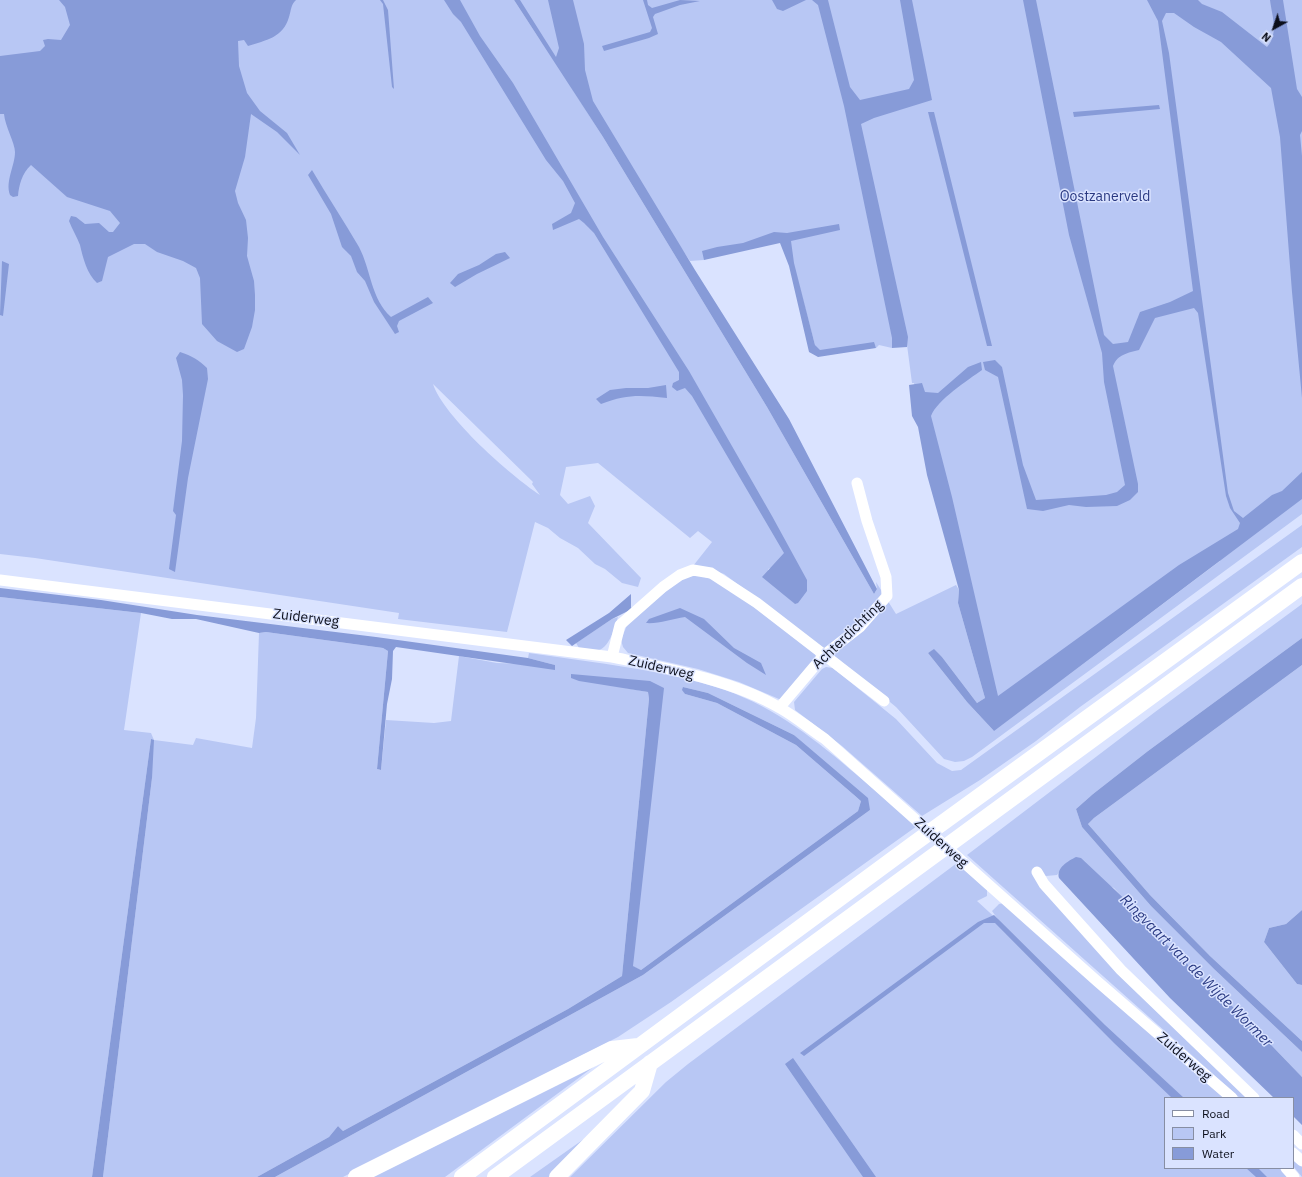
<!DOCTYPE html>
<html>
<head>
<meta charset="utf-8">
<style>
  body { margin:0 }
  #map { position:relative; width:1302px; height:1177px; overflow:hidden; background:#dae3ff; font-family:"IBM Plex Sans",sans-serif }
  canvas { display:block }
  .legend { position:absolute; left:1164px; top:1097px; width:130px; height:72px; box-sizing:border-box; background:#dae3ff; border:1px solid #878ea3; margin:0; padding:5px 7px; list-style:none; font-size:12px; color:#0b0e1a }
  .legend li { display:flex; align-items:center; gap:8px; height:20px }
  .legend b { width:20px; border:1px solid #878ea3 }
  .north { position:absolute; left:1254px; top:8px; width:40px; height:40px; -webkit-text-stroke:3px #dae3ff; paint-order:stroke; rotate:220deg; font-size:11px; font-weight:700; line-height:16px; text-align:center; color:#0b0e1a }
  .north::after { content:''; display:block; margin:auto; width:14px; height:18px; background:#0b0e1a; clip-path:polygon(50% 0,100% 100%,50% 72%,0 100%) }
</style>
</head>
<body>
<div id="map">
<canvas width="1302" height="1177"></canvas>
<ul class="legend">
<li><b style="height:5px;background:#fff"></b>Road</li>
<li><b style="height:11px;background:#b8c7f4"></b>Park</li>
<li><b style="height:11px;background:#879bd8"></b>Water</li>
</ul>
<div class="north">N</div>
</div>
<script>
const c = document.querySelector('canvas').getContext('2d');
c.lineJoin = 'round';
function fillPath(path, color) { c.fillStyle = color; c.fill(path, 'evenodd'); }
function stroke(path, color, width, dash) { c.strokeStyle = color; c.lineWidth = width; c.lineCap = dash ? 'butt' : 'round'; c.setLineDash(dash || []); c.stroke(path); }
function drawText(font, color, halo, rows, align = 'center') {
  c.font = font + ' "IBM Plex Sans",sans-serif'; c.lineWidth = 3; c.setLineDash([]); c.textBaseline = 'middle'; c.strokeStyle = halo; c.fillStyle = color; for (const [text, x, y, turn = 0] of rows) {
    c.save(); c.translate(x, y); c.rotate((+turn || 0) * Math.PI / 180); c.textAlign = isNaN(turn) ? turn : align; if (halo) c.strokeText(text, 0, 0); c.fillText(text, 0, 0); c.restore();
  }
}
const green = new Path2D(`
  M 0,0 L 514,0 L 542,43 L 516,0 L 1302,0 L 1302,514 L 972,757 L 964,761 L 955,762 L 944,759 L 896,707 L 837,658 L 724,574 L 707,568 L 693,566 L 712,542 L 698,531 L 690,538 L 598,463 L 566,467 L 560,495 L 568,504 L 590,496 L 595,506 L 588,523 L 641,578 L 638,587 L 622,583 L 605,569 L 595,564 L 578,548 L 560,538 L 548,528 L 535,522 L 507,632 L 398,619 L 399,613 L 35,558 L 0,554 ZM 569,84 L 690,261 L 704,260 L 715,254 L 787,240 L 815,345 L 819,353 L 875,346 L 876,348 L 879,345 L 892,348 L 893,341 L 907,345 L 912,383 L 914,383 L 994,731 L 967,702 L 928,653 L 934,650 L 942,657 L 977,703 L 985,698 L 958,603 L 959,590 L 956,585 L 896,614 L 876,582 L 877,589 L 874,594 L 767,407 L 603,137 ZM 433,384 L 533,482 L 532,484 L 540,495 C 510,475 444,417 433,384 ZM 1220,560 L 1220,561 L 1047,691 ZM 771,568 L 795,604 L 782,592 L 768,569 Z
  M 1302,525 L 1302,547 L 1080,707 L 1036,741 L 980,780 L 922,816 L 842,746 L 795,710 L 794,702 L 822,669 L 826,667 L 833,668 L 896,719 L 937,763 L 952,771 L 961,770 Z
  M 691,576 L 702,576 L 723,583 L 815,654 L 817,660 L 785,698 L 779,699 L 739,682 L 698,669 L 628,653 L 623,647 L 621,640 L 627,625 L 679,580 Z
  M 0,597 L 141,613 L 124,730 L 151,733 L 154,740 L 193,745 L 196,738 L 252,748 L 256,718 L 259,633 L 266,632 L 383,648 L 388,651 L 377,769 L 381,770 L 386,720 L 434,723 L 451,721 L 459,656 L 497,663 L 555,665 L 528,658 L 529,653 C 594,663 663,669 725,690 C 776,708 817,741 857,775 C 877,792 898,809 917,826 L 671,1002 L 618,1037 L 343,1177 L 275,1177 L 643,975 L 870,810 L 794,735 L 708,693 L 683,687 L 685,694 L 717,703 L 796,745 L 861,801 L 858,811 L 641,970 L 632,966 L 663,688 L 571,678 L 648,692 L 649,699 L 622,976 L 568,1009 L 343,1131 L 338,1126 L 329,1137 L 257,1177 L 103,1177 L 152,778 L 151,739 L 92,1177 L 0,1177 Z
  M 1302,604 L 1302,638 L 1148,751 L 1093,794 L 1076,809 L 1082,827 L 1151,906 L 1214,969 L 1302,1052 L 1302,1077 L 1249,1022 L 1164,942 L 1114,888 L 1064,865 L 1057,875 L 1035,877 L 1249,1098 L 1240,1098 L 967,855 L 1155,712 Z
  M 618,617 C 615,626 610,647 599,650 C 593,651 585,649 579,648 L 576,643 L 612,619 Z
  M 1302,665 L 1302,910 L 1286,924 L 1269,928 L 1264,942 L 1297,984 L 1302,985 L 1302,1041 L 1210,956 L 1150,895 L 1088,824 L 1094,818 Z
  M 957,863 L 987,890 L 987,896 L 977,901 L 1000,922 L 992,911 L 999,904 L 1004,903 L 1227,1098 L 1165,1098 L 1165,1168 L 1281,1168 L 1287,1177 L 570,1177 L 666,1082 L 688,1064 Z
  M 611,1054 L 445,1177 L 368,1177 Z
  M 598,1129 L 550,1177 L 530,1177 Z
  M 1293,1157 L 1302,1165 L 1302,1177 L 1293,1166 Z`);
const water = new Path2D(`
  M 59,0 L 296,0 C 291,4 291,11 289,17 C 283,38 266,40 248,46 L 244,40 L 238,41 L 239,66 L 247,93 L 260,111 L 287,133 L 300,155 L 277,132 L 251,114 L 245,157 L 235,191 L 238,203 L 246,220 L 248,238 L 247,256 L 254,281 L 255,295 L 255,310 L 252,327 L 244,349 L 237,352 L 217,341 L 202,324 L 200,278 L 196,268 L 183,261 L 157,252 L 145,244 L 134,244 L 108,257 L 102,281 L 97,283 C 87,274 83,258 80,245 C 77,237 72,229 69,221 L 71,216 L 76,217 L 85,224 L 99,223 L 109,232 L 113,232 L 120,223 L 110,211 L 67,197 L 31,165 C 22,173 19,185 18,196 L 13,197 L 10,195 C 5,181 15,166 15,152 C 15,143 5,126 4,114 L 0,114 L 0,56 L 40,51 L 45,46 L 43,40 L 48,39 L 61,40 L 70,25 L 65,7 Z
  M 380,0 L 383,0 L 388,10 L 394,89 L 392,87 L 383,4 Z
  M 444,0 L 460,0 L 480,36 L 513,83 L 603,237 L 689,371 L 772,516 L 807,580 L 807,591 L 798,603 L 795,604 L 762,577 L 784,553 L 692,396 L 685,388 L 677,391 L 672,387 L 673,383 L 679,380 L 679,372 L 594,233 L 584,223 L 579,219 L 553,230 L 552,224 L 571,213 L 575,203 L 563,181 L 546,160 L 461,22 L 453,14 Z
  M 514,0 L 520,0 L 556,57 L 559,48 L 548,0 L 573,0 L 584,44 L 585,70 L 593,101 L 695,270 L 789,419 L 877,589 L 874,594 L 767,407 L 603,137 Z
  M 643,0 L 647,0 L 648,5 L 652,8 L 680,0 L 700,1 L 680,5 L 655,14 L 653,17 L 658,34 L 649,38 L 604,51 L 602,46 L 650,32 L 652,28 Z
  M 772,0 L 806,0 L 783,11 L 777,9 Z
  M 812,0 L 828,0 L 850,87 L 860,100 L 909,89 L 914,80 L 900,0 L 912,0 L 932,100 L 874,118 L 861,124 L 908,337 L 907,347 L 892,348 L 892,338 L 844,106 L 818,5 Z
  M 1023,0 L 1036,0 L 1104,335 L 1113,344 L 1128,342 L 1140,312 L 1170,302 L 1193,291 L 1158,21 L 1147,0 L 1198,0 L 1202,4 L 1222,12 L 1267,47 C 1279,34 1272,16 1270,0 L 1283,0 L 1297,89 L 1302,97 L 1302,131 L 1300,135 L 1302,156 L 1302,398 L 1292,292 L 1280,137 L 1271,88 L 1221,42 L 1194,27 L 1174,13 L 1166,13 L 1162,21 L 1169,53 L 1228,493 L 1234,511 L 1243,518 L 1272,495 L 1282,491 L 1302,472 L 1302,499 L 994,731 L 967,702 L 928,653 L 934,649 L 942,657 L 977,703 L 985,698 L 958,603 L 959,590 L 927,475 L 918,427 L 912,416 L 909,385 L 922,383 L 925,392 L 938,393 L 968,367 L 981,362 L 982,370 C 968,380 937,400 931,416 L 952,497 L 998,696 L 1179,565 L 1238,529 L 1240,523 L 1230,508 L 1226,496 L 1198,313 L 1194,308 L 1155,318 L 1139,350 C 1128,353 1118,354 1113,366 L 1138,484 L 1138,492 L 1130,500 L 1117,506 L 1086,507 L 1069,505 L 1043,511 L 1027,509 L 998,377 L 985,370 L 983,362 L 995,360 L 1002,367 L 1023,465 L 1036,500 L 1106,495 L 1117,492 L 1125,485 L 1104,382 L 1102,353 L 1069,235 Z
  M 1159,105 L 1160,109 L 1074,117 L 1073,112 Z
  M 928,112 L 934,112 L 992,346 L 987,346 Z
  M 312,170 C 327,196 344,221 359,247 C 371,270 371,299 391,317 L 428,297 L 433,303 L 399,321 L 397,326 L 399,332 L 395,334 L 374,302 L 365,281 L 357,272 L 351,256 L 342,247 L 331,214 L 308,175 Z
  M 839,224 L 840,230 L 791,241 L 794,263 L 815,345 L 820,350 L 874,342 L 876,348 L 818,357 L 809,352 L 789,266 L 780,243 L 704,260 L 702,251 L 717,247 L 743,243 L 774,232 L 787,233 Z
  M 505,252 L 510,258 L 477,274 L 455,287 L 450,283 L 458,274 L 479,265 L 496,254 Z
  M 2,261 L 9,264 L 3,316 L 0,315 Z
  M 180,352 C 192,356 199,360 207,368 L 208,379 L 188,478 L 175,572 L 169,569 L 176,515 L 173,511 L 182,441 L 183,395 L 182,380 L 176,358 Z
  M 666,385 L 667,398 C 640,395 627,394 601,404 L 596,399 L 610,390 L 626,388 L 648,388 Z
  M 0,588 L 101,600 L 197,615 L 376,637 L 528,658 L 555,665 L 555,670 L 396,647 L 393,651 L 392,679 L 387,704 L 381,770 L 377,769 L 388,651 L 383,648 L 266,632 L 259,633 L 196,619 L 172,619 L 141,613 L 0,597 Z
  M 631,594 L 631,607 L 632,609 L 612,619 L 572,646 L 566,640 L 609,613 Z
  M 680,608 L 704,619 L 734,648 L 761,663 L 766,675 L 747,663 L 685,617 C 672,619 658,624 646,623 L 649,619 Z
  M 1302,638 L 1302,665 L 1094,818 L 1088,824 L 1150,895 L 1210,956 L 1302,1041 L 1302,1052 L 1214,969 L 1151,906 L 1082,827 L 1076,809 L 1093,794 L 1148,751 Z
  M 571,674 L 650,681 L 664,688 L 633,966 L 641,970 L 858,811 L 861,801 L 796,745 L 717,703 L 685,694 L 682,690 L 683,687 L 708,693 L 794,735 L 868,798 L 870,810 L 643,975 L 275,1177 L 257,1177 L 329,1137 L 338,1126 L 343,1131 L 568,1009 L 622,976 L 649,699 L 648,692 L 579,681 L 571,678 Z
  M 151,739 L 154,740 L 152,778 L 103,1177 L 92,1177 Z
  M 1076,857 L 1081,858 L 1131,905 L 1164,942 L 1249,1022 L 1302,1077 L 1302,1125 L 1293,1116 L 1293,1098 L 1274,1098 L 1170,998 L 1059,878 C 1056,868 1068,861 1076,857 Z
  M 1302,910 L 1302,985 L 1297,984 L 1264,942 L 1269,928 L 1286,924 Z
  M 994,915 L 1105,1025 L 1184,1098 L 1172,1098 L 1114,1043 L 995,923 L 984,923 L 804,1056 L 800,1053 L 978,922 Z
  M 793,1058 L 876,1177 L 863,1177 L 785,1064 Z
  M 1246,1168 L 1258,1168 L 1267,1177 L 1256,1177 Z`);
const minor = new Path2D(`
  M 0,580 L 612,657 C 665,668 733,680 780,708 C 796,717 810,729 825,739 L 1098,982 L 1232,1098
  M 612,657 L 620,625 L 663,587 L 680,575 L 693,570 L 711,573 L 757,603 L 884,701
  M 780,707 L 824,655 L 860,627 L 887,596 L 886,577 L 867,521 L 857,483
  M 1037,872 L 1044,884 L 1121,970 L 1254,1098
  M 1293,1135 L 1302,1144
  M 1293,1153 L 1302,1161
  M 1286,1168 L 1294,1177`);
const highway = new Path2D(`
  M 356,1177 L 612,1049 L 638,1046
  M 462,1177 L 912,845 L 1302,562
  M 495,1177 L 1302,586
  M 557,1177 L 642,1091 L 650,1063`);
const parkNames = [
  ["Oostzanerveld",1105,197]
];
const streetNames = [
  ["Zuiderweg",306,618,7],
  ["Achterdichting",848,635,-44],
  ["Zuiderweg",661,668,13],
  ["Zuiderweg",941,843,42],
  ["Zuiderweg",1184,1057,41]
];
const waterNames = [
  ["Ringvaart van de Wijde Wormer",1196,971,45]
];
fillPath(green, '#b8c7f4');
fillPath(water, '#879bd8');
stroke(minor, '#fff', 11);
stroke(highway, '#fff', 16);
drawText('14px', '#293881', '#dae3ff', parkNames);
drawText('14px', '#0b0e1a', '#dae3ff', streetNames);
drawText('italic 15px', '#2c3c85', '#dae3ff', waterNames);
</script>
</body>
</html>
